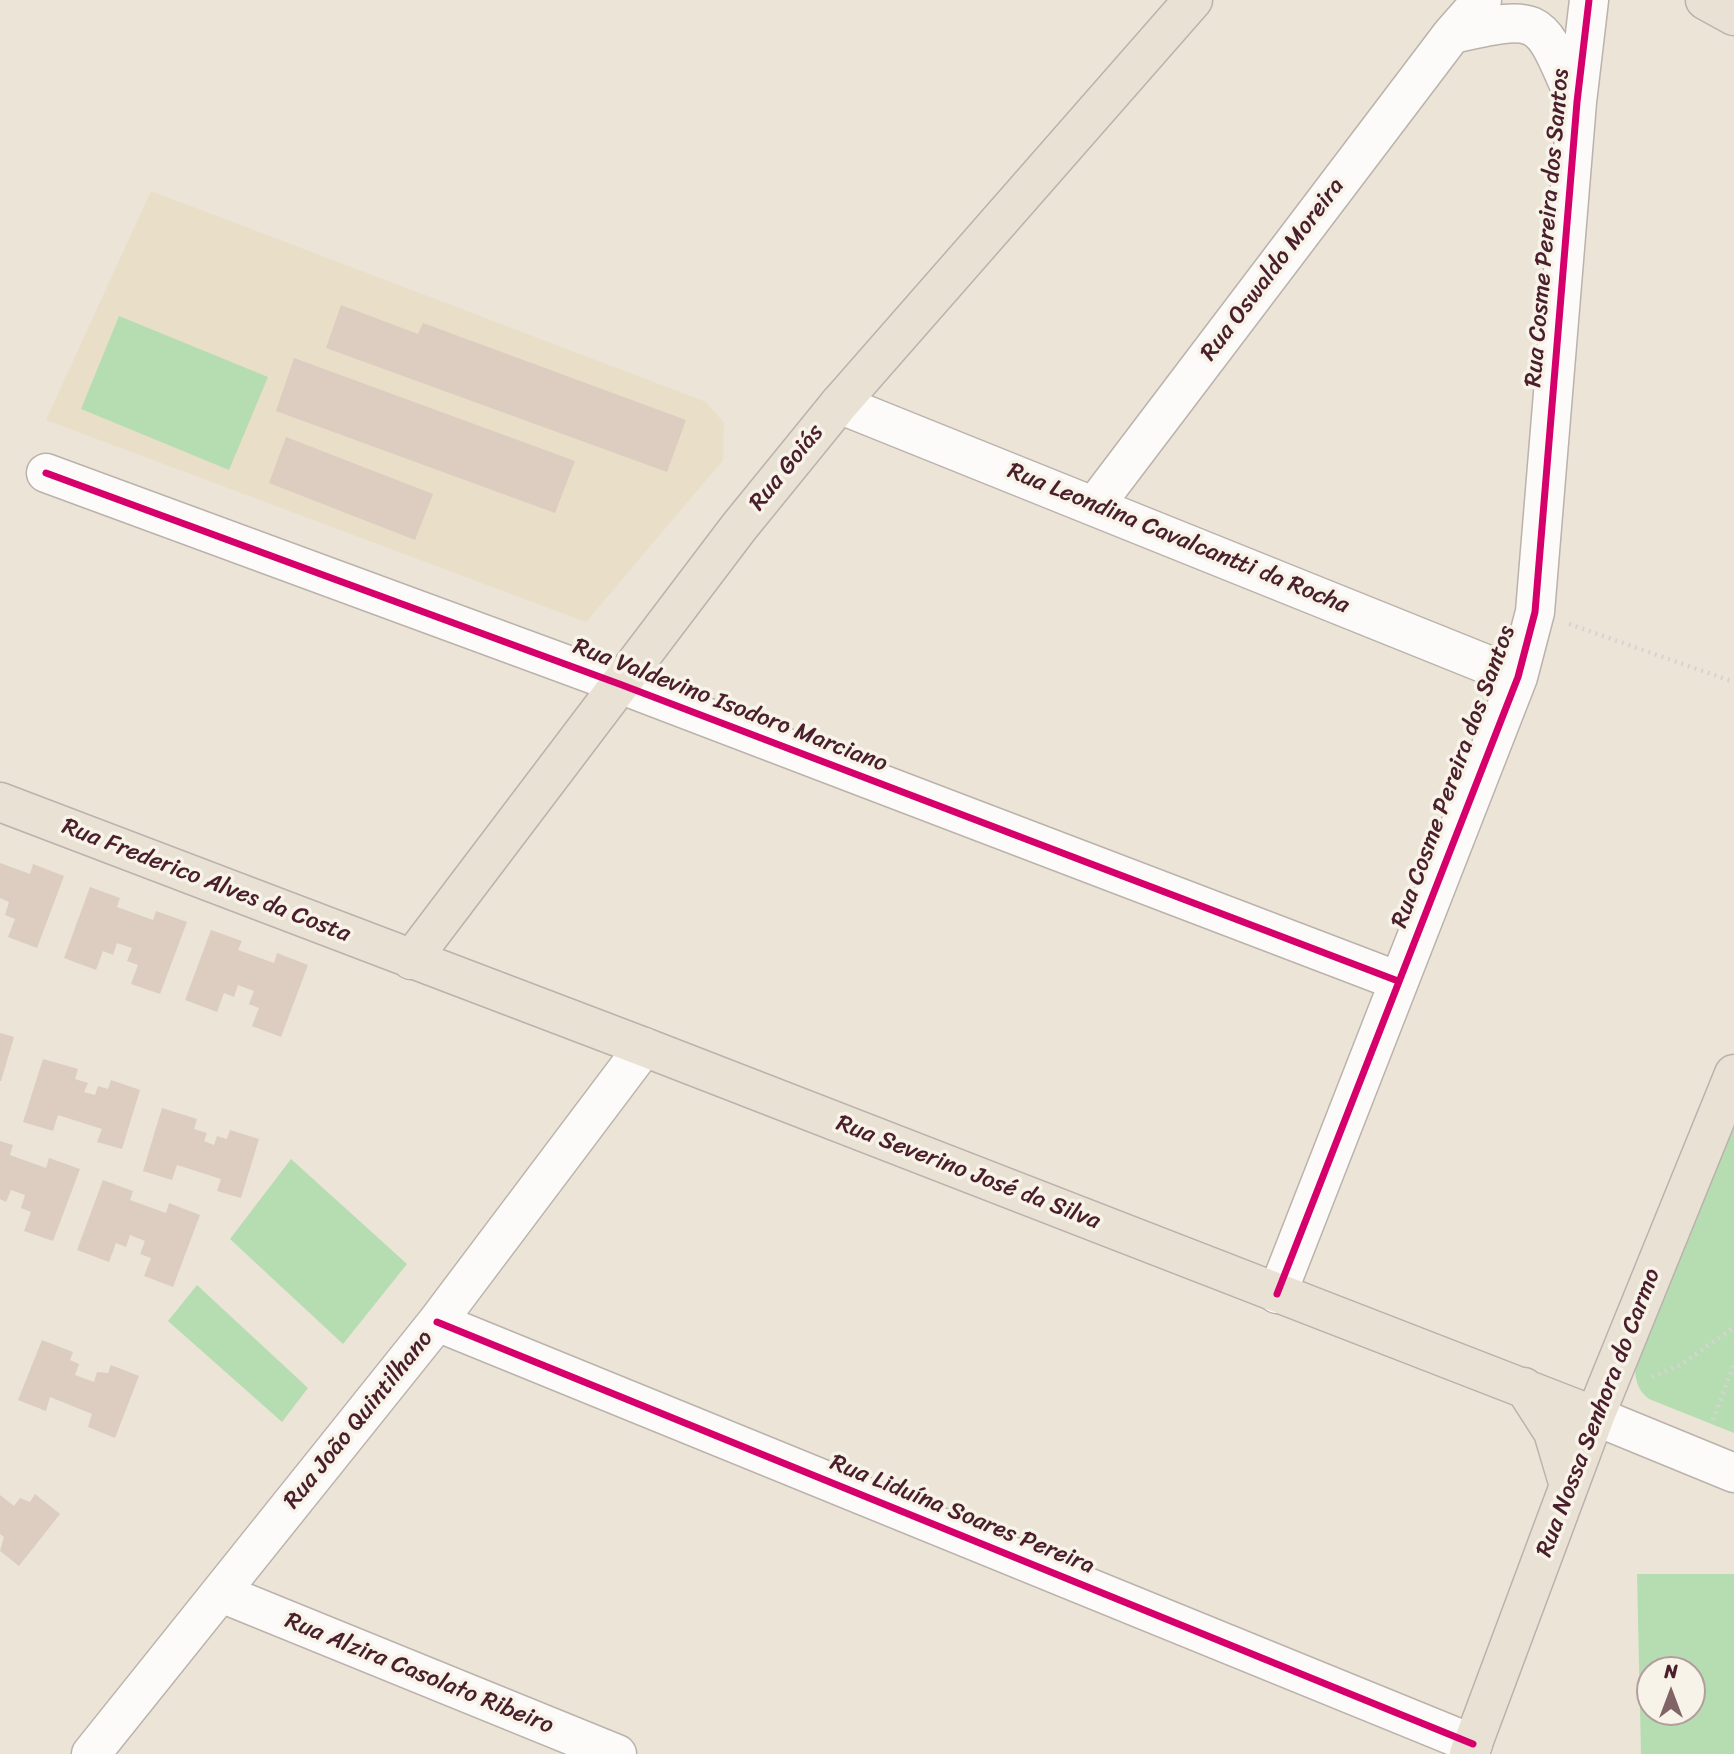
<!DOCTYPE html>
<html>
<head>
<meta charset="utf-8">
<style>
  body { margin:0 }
  #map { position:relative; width:1734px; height:1754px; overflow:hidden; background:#ebe4d7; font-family:Sriracha,sans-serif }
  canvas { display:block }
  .north { position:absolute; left:1636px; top:1656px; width:70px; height:70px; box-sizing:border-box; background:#f7f3e8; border:2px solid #b29e9c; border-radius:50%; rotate:0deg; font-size:19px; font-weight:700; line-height:28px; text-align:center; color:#4a1f2b }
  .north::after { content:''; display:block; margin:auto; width:24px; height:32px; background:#826467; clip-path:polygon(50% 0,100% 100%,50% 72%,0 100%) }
</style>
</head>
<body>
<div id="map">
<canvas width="1734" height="1754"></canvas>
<div class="north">N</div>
</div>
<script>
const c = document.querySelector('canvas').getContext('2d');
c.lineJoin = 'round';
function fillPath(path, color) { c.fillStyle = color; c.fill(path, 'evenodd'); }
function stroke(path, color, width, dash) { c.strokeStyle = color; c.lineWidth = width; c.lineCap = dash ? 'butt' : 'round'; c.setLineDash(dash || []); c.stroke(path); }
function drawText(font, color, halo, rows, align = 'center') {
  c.font = font + ' Sriracha,sans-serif'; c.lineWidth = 7; c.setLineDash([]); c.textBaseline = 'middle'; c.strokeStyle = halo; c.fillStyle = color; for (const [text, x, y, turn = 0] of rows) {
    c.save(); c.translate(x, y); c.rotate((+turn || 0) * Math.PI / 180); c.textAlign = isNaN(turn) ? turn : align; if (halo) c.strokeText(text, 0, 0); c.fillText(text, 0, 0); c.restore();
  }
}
const built = new Path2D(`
  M 151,191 L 706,402 L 724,423 L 723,460 L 586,622 L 46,420 Z`);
const green = new Path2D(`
  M 119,316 L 268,377 L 229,470 L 81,409 Z
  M 1734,1112 L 1734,1433 L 1649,1399 C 1636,1389 1634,1376 1636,1359 Z
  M 291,1159 L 407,1264 L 343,1344 L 230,1239 Z
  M 197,1285 L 308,1388 L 282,1422 L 168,1321 Z
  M 1637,1574 L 1734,1574 L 1734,1754 L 1641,1754 ZM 1650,1670 L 1692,1670 L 1692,1712 L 1650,1712 Z`);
const building = new Path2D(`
  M 341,305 L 418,334 L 423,323 L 686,420 L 667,472 L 326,348 Z
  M 294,358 L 575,461 L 555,513 L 276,411 Z
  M 286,437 L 433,494 L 415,540 L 269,483 Z
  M 0,863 L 30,874 L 33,864 L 64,876 L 37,948 L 8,937 L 15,919 L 5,915 L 9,902 L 0,898 Z
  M 90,887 L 120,898 L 117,907 L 153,920 L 156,911 L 187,922 L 160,994 L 131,984 L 138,965 L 127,961 L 132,948 L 117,943 L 113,955 L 103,951 L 96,970 L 64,958 Z
  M 211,930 L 242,941 L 238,950 L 274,963 L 277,953 L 308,965 L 281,1037 L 252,1026 L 259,1008 L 249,1004 L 254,991 L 238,985 L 234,997 L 224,993 L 217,1012 L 185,1000 Z
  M 0,1033 L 14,1037 L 1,1081 L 0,1081 Z
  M 43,1059 L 78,1069 L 75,1079 L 88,1083 L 84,1092 L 95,1095 L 98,1086 L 108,1089 L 111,1080 L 140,1090 L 122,1149 L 97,1142 L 102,1129 L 58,1115 L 53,1131 L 23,1122 Z
  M 162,1108 L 197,1119 L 194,1129 L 207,1133 L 204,1141 L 214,1145 L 217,1136 L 227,1139 L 230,1130 L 259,1139 L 241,1198 L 217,1191 L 221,1179 L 177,1165 L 172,1180 L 143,1171 Z
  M 0,1141 L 13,1145 L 10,1155 L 46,1168 L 49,1158 L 80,1169 L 53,1241 L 24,1231 L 31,1212 L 21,1208 L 25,1195 L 11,1190 L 6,1202 L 0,1199 Z
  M 103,1180 L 133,1191 L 130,1200 L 166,1213 L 169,1203 L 200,1215 L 173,1287 L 144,1276 L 151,1258 L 140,1254 L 145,1241 L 130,1235 L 126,1247 L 116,1243 L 109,1262 L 77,1250 Z
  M 42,1340 L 73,1352 L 70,1360 L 79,1364 L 75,1375 L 94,1382 L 97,1372 L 108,1373 L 111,1365 L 139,1376 L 115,1438 L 88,1427 L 92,1414 L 50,1397 L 46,1411 L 18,1400 Z
  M 35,1494 L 60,1514 L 19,1566 L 0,1551 L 4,1537 L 0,1534 L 0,1495 L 14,1506 L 20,1498 L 30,1502 Z`);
const path = new Path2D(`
  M 1569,624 L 1734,682
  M 1652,1377 L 1682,1364 L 1734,1327
  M 1713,1420 L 1734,1364`);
const minor = new Path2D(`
  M 1452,34 C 1545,13 1539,17 1576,101
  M 839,404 L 1518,677
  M 46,473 L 622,685 L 1398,981
  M 1095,505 L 1452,34 L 1482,0
  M 1277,1294 L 1518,677 L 1535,612 L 1577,102 L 1589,0
  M 437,1322 L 1473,1744
  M 1595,1416 L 1734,1473
  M 221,1593 L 617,1754
  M 91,1754 L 437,1322 L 644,1047`);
const major = new Path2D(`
  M 1705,0 L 1734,16
  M 0,802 L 644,1047 L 1595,1416
  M 411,960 L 739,527 L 839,404 L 1193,0
  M 1524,1387 L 1553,1432 L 1569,1486
  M 1469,1754 L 1595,1416 L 1734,1074`);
const cycleway = new Path2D(`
  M 46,473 L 622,685 L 1398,981
  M 1277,1294 L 1518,677 L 1535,612 L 1577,102 L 1589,0
  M 437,1322 L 1473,1744`);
const streetNames = [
  ["Rua Cosme Pereira dos Santos",1548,228,-85],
  ["Rua Oswaldo Moreira",1273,270,-53],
  ["Rua Goiás",787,468,-51],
  ["Rua Leondina Cavalcantti da Rocha",1178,539,22],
  ["Rua Valdevino Isodoro Marciano",730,706,21],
  ["Rua Cosme Pereira dos Santos",1454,777,-70],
  ["Rua Frederico Alves da Costa",206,881,21],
  ["Rua Severino José da Silva",968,1173,21],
  ["Rua Nossa Senhora do Carmo",1599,1413,-69],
  ["Rua João Quintilhano",359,1420,-51],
  ["Rua Liduína Soares Pereira",962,1515,22],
  ["Rua Alzira Casolato Ribeiro",419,1674,22]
];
fillPath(built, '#e9dec7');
fillPath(green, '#b6ddb2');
fillPath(building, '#dccdc0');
stroke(minor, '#bbb2ac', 41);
stroke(major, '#bbb2ac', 41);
stroke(path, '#d7d3d0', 4.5, [2, 5]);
stroke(minor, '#fcfbf9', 38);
stroke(major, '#e8e1d4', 38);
stroke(cycleway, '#d6006c', 7);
drawText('24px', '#4a1f2b', '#f7f3e8', streetNames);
</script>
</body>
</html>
